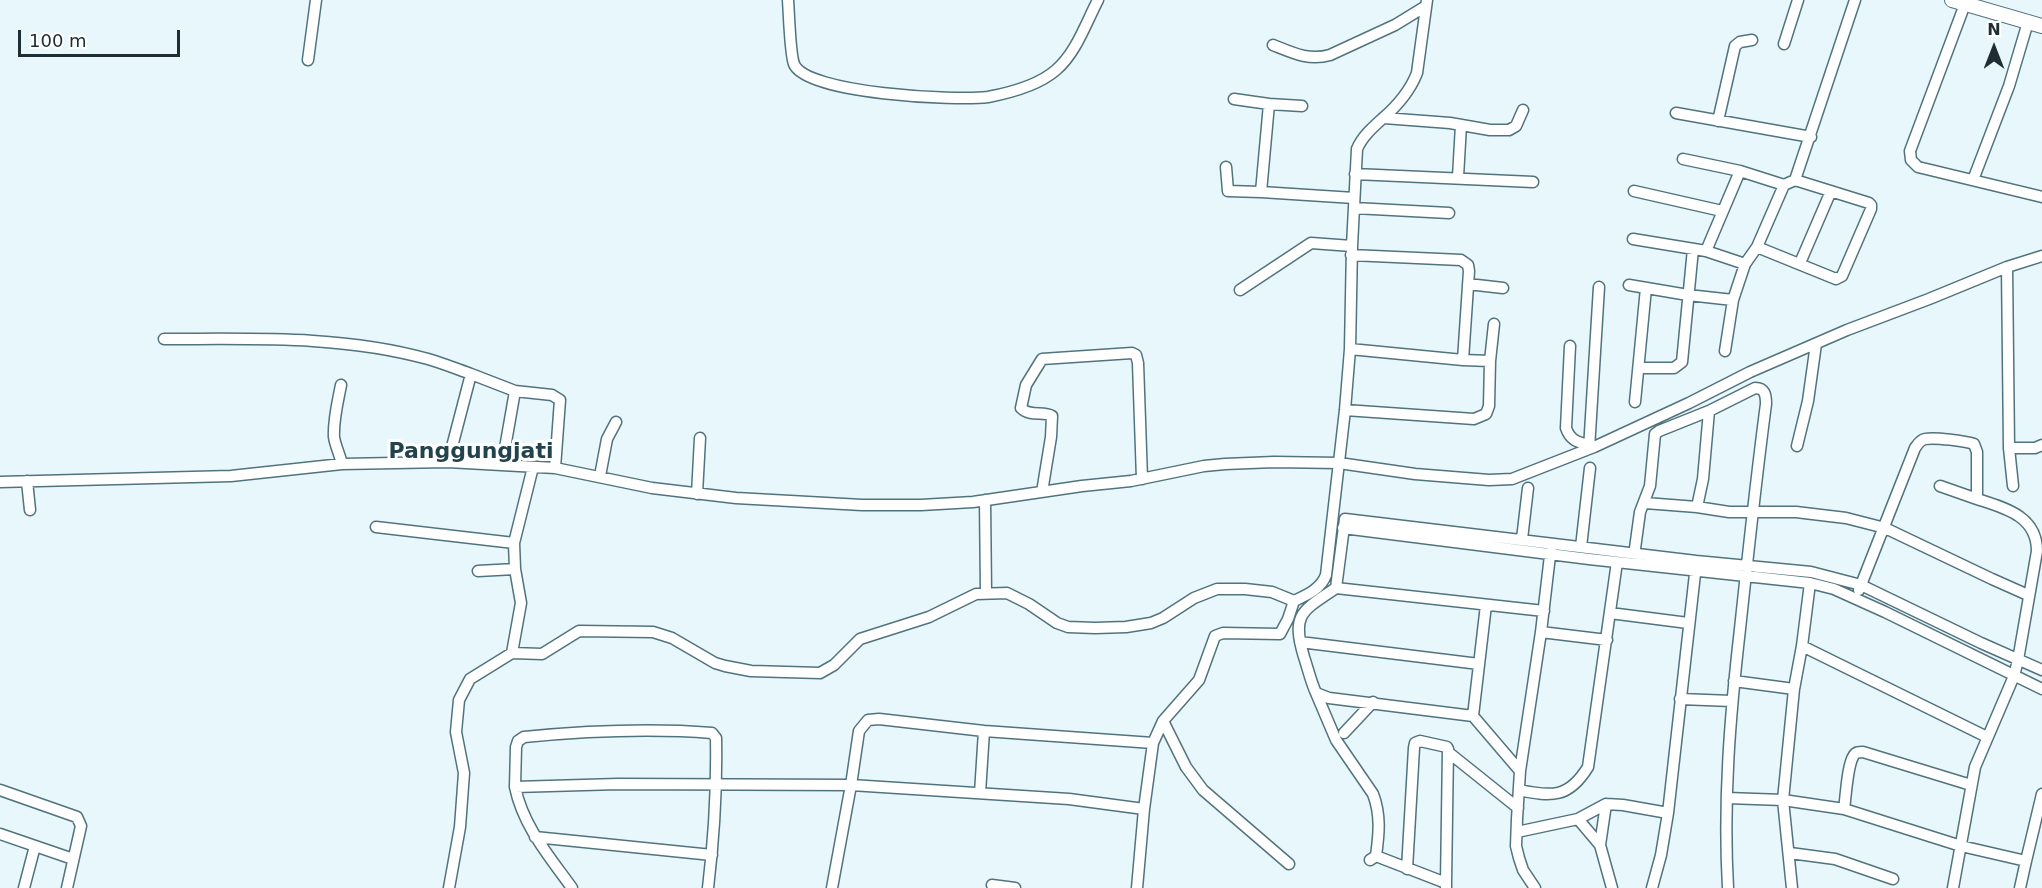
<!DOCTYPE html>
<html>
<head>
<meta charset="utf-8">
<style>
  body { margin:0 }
  #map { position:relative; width:2042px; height:888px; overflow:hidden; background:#e8f7fc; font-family:"DejaVu Sans",sans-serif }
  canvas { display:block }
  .north { position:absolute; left:1964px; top:18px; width:60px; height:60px; -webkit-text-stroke:4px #fff; paint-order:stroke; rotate:0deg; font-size:16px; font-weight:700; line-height:24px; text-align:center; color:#202e33 }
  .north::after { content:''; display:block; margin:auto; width:21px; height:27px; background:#202e33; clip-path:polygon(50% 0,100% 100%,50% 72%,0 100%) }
  .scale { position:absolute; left:18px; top:30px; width:162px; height:27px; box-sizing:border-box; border:3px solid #202e33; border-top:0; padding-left:8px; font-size:18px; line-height:21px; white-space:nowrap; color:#202e33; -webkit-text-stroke:4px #fff; paint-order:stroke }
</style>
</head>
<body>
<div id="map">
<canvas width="2042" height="888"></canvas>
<div class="north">N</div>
<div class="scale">100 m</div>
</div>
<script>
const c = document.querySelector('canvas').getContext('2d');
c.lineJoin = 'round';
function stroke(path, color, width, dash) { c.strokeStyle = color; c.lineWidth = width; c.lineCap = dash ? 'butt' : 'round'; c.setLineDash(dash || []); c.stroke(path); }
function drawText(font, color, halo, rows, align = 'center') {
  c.font = font + ' "DejaVu Sans",sans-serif'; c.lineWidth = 6; c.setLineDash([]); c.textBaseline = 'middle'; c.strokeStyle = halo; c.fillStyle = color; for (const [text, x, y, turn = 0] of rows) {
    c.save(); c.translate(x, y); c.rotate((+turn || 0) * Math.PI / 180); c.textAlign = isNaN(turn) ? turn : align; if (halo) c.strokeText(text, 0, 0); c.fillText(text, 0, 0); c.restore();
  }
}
const minor = new Path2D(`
  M 788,0 C 789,13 790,54 794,64 C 806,94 957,101 988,97 C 1009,93 1039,85 1056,70 C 1076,53 1086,23 1098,0
  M 1965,4 L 1910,151 L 1911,160 L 1918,167 L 2042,197
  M 1784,44 L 1798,0
  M 1273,45 C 1293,53 1309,61 1330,55 L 1395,25 L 1426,6
  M 308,60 L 316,0
  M 1234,99 L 1269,104
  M 1302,106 L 1269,104 L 1261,192 L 1354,198
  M 1676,113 L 1811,137
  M 1384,118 L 1450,123 L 1490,130 L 1509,130 L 1516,126 L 1523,110
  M 1718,121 L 1735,46 L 1740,42 L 1752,40
  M 1683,159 L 1740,171 L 1784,185
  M 1226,167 L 1228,191 L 1261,192
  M 1355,174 L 1533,182
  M 1458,177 L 1461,125
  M 1973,180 L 2009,86 L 2028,22
  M 1634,191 L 1722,211
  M 1354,208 L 1449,213
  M 1633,239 L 1706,251 L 1745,264 L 1757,247 L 1784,185 L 1795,180 L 1855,0
  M 1757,247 L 1836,279 L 1842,276 L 1871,209 L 1871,205 L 1869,203 L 1795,180
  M 1706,251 L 1740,171
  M 1800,263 L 1831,191
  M 2007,267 L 2009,448
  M 1468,284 L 1503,288
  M 1629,285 L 1688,295 L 1733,300
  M 1240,290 L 1311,243 L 1352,246
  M 164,339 C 251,339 342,335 428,359 C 442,363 457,369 471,374 L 448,462
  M 1570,346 L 1566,428 C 1570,440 1577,442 1588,445
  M 1350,349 L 1463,360 L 1469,271 L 1468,265 L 1461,260 L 1351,255
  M 1725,351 L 1733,300 L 1745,264
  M 1463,360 L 1490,361 L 1494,324
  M 1639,368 L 1674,368 L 1682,362 L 1693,249
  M 471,374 L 515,391 L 502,465
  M 341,385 C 338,401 333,420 334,437 C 335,445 340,455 342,464
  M 515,391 L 552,395 L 560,400 L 555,468
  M 1635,402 L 1646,288
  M 1345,410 L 1474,419 L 1486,414 L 1489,406 L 1490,361
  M 1797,446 L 1808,401 L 1816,344
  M 1589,449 L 1599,287
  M 600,476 L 607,439 L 616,422
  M 27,481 L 30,510
  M 0,482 L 231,476 L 342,464 L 448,462 L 555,468 L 652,488 L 736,498 L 862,505 L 921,505 L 973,502 L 1082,486 L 1131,481 L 1204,466 L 1225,464 L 1274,462 L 1339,463 L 1415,474 L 1489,480 L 1512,479 L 1594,447 L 1689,403 L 1750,372 L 1847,330 L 1929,299 L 2007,267 L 2042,256
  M 1940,486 L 1977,499
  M 2013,486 L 2009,448 L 2035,448 L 2042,445
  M 1042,492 L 1051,437 L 1052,416 C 1043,411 1030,417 1021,408 L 1026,385 L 1042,359 L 1132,353 L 1136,355 L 1138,363 L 1142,479
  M 697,494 L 700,438
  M 985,500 L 986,593
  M 1645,503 L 1697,507 L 1729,512 L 1796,512 L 1846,518 L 1885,528 L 1992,579 L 2028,595
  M 1697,507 L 1703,479 L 1709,411
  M 376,527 L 514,543
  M 1343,528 L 1589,559 L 1810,583 L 1834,589 L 1885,612 L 2042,689
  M 1522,539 L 1528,488
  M 1581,547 L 1590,468
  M 1633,563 L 1640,512 L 1650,486 L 1655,434 L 1659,431 L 1709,411 L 1755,388 C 1765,388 1766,395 1766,404 C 1756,479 1748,554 1740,629 C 1730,716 1723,801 1728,888
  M 478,571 L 515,569
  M 1336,588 C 1302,611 1291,614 1304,657 C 1308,669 1311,682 1316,693 L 1329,698 L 1473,716 L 1486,605
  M 1859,590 L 1915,448 C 1918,444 1920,440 1925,439 C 1935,437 1965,441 1974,444 L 1977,452 L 1977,499 C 2005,508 2037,516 2037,551 L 2018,660 L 2014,676 L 1975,767 L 1953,888
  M 1544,611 L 1336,588 L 1345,519 L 1696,561 L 1811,572 L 1861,585 L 1981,643 L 2042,670
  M 1610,613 L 1688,623
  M 1541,632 L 1607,640
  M 1300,642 L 1479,664
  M 1802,646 L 1987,737
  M 512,653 L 542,654 L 579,631 L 653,632 L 672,638 L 715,663 L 725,666 L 751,671 L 820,673 L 834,665 L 860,639 L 929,617 L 976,594 L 1007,593 L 1029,604 L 1057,623 L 1068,627 L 1095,628 L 1126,627 L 1151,623 L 1163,618 L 1194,598 L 1217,589 L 1245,589 L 1272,592 L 1294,601 C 1307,595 1321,589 1326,575 L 1345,410 L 1350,349 L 1352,246 L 1357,149 C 1362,137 1372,128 1382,119 C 1396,107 1410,91 1417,73 L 1427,0
  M 1734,681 L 1794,689
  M 1316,693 L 1336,740 L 1373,794 C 1381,815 1379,834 1376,856
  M 1680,699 L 1732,701
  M 1473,716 L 1520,771
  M 1163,721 L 1186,767 L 1203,790 L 1289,864
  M 1344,733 L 1373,702
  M 1448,752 L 1518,808
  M 515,787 L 516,747 L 518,741 L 524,737 C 586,731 649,728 712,733 L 716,738 C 717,789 714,838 708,888
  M 0,790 L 77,817 L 81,826 L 67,888
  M 1519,790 C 1552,797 1569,798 1588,767 L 1617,562
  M 980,793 L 984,731
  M 1727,798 L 1783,800 L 1844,809 L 1961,846 L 2026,861 L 2042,794
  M 1844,809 C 1846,797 1847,765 1854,755 C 1856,752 1859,752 1863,752 L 1971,785
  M 1578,819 L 1600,845 L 1612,888
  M 1517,832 L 1578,819 L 1606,804 L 1623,805 L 1668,813
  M 0,834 L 73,859
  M 535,837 L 712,855
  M 1600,845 L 1606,804
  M 1790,853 L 1835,859 L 1893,879
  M 1370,860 L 1376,856 L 1446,883 L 1446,888
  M 1407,869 L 1414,748 L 1415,743 L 1420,741 L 1447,747 L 1448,749 L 1446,883
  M 992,885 L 1015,888
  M 24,888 L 35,846
  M 449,888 L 460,827 L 464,773 L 456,732 L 459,700 L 470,679 L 512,653 L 521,603 L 515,569 L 514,543 L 533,467
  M 572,888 C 549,856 523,826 515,787 L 618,784 L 851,785 L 1069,799 L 1144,809 L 1153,743 L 1163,721 L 1199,680 L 1215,636 L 1223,633 L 1280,634 L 1288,619 L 1294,601
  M 832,888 L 851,785 L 859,731 L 868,720 L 879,719 L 984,731 L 1153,743
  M 1137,888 L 1144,809
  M 1535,888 L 1523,870 L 1519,858 L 1516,846 L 1517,819 L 1520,771 L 1541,632 L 1551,547
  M 1652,888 L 1661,855 L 1668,813 L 1696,565
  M 1792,888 L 1783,800 L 1794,689 L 1802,646 L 1810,583
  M 2020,888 L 2026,861`);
const tertiary = new Path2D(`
  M 1952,0 L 2042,26`);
const quarterNames = [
  ["Panggungjati",471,452]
];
stroke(minor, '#51737e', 13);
stroke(tertiary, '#51737e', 16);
stroke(minor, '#fff', 10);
stroke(tertiary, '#fff', 14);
drawText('bold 22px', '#22434d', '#fff', quarterNames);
</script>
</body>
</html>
